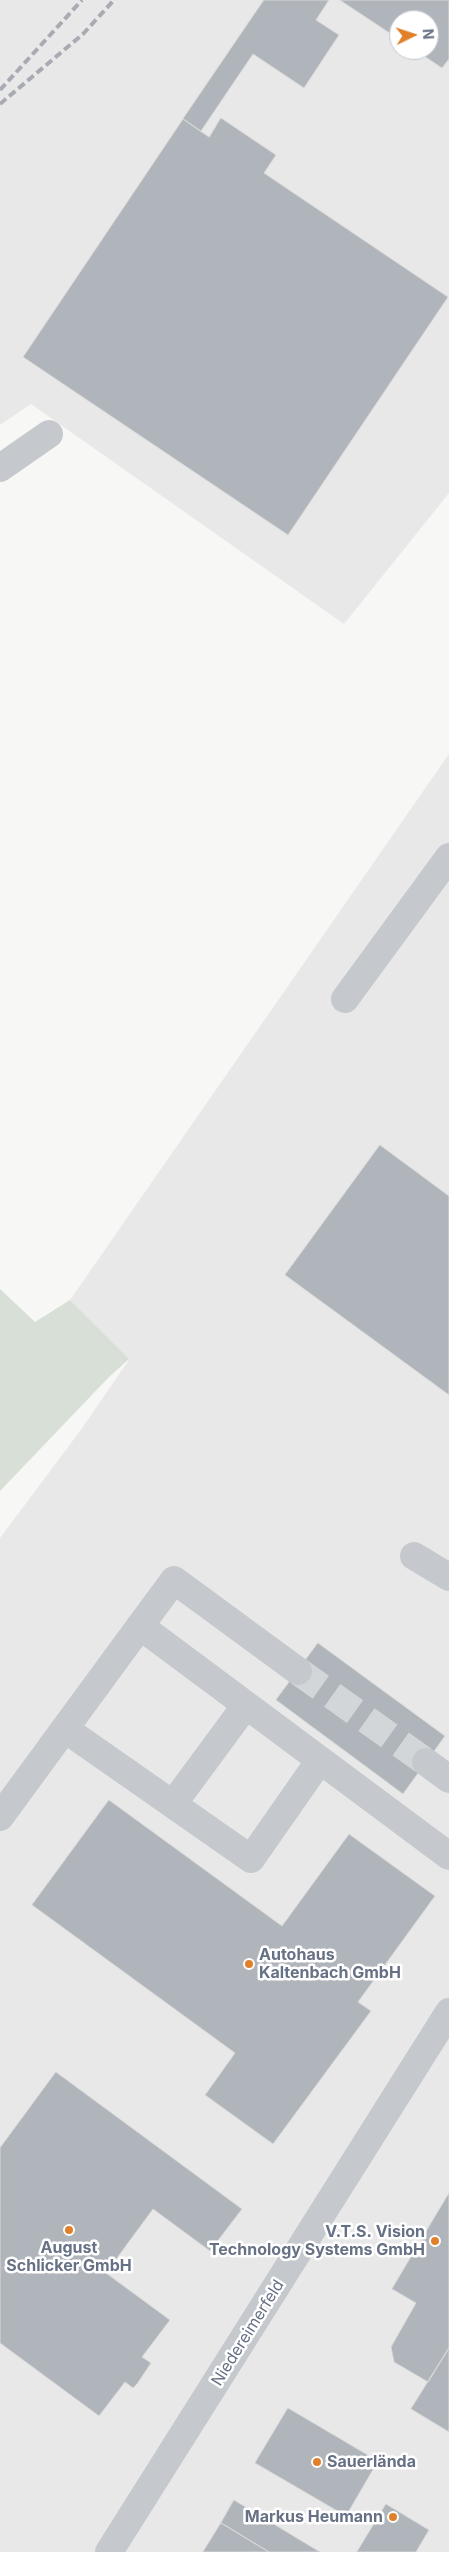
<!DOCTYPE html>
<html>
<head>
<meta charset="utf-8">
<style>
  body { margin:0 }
  #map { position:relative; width:449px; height:2552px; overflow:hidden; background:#f7f8f5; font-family:Inter,sans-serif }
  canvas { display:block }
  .north { position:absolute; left:389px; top:10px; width:50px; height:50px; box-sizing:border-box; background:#fff; border:1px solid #c2c6ce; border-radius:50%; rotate:86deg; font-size:14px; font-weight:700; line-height:20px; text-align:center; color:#677185 }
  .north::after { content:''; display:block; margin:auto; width:18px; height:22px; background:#e1802b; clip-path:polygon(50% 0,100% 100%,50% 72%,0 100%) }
</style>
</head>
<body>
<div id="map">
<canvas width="449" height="2552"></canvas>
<div class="north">N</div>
</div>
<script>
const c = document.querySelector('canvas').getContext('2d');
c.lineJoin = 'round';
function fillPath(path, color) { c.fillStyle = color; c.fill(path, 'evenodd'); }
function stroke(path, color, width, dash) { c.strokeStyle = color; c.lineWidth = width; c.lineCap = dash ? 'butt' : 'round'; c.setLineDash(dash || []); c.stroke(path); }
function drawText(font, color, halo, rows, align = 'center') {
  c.font = font + ' Inter,sans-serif'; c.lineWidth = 5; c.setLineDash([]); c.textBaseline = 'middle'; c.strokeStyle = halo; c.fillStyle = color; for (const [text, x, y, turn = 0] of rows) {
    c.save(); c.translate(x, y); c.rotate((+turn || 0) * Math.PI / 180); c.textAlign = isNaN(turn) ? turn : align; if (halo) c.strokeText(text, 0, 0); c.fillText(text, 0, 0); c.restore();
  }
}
const built = new Path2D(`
  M 0,0 L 449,0 L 449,493 L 344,624 L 31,404 L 0,425 ZM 399,20 L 429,20 L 429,50 L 399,50 Z
  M 449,754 L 449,2552 L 0,2552 L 0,1538 L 80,1431 L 129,1360 L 70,1300 Z`);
const green = new Path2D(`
  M 0,1289 L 35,1322 L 70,1300 L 129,1359 L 109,1377 L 0,1491 Z`);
const building = new Path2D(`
  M 264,0 L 329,0 L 316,20 L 339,35 L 304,88 L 253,54 L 201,131 L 183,119 Z
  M 340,0 L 449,0 L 449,59 L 442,68 L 415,50 L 429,50 L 429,20 L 399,20 L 399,39 Z
  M 221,118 L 276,155 L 264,173 L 448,297 L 288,535 L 23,357 L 183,119 L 209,137 Z
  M 380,1145 L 449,1196 L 449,1395 L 285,1275 Z
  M 318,1643 L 445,1736 L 403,1794 L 276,1700 Z
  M 109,1800 L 282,1926 L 349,1834 L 435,1896 L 358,2002 L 371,2011 L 273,2144 L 205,2095 L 235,2053 L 32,1905 Z
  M 56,2072 L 242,2209 L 210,2251 L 153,2209 L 106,2273 L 170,2320 L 142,2357 L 151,2363 L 137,2384 L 133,2388 L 125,2382 L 99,2416 L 0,2343 L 0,2148 Z
  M 449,2193 L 449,2348 L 428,2382 L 394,2362 L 391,2347 L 416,2303 L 392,2289 Z
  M 449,2348 L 449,2432 L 411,2409 Z
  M 288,2408 L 378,2461 L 346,2516 L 255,2463 Z
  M 234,2500 L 320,2552 L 269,2552 L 221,2523 Z
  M 386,2504 L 429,2530 L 416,2552 L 357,2552 Z
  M 221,2523 L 269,2552 L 203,2552 Z`);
const minorTunnel = new Path2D(`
  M 298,1671 L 426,1762`);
const minor = new Path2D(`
  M 0,468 L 49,434
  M 345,999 L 449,857
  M 414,1556 L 449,1577
  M 140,1626 L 174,1580 L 298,1671
  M 65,1729 L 251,1859 L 320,1760
  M 426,1762 L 449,1779
  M 173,1804 L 246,1705
  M 0,1817 L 140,1626 L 449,1856
  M 109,2552 L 449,2012`);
const rail = new Path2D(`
  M 0,90 L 82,0
  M 0,104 L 83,34 L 114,0`);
const markers = [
  [249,1964,5,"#e1802b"],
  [69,2230,5,"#e1802b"],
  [435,2241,5,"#e1802b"],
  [317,2462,5,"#e1802b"],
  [393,2517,5,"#e1802b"]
];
const poiNames = [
  ["Autohaus",259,1955],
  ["Kaltenbach GmbH",259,1973],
  ["V.T.S. Vision",425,2232,"right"],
  ["Technology Systems GmbH",425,2250,"right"],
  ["August",69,2248,"center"],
  ["Schlicker GmbH",69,2266,"center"],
  ["Sauerlända",327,2462],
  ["Markus Heumann",383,2517,"right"]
];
const streetNames = [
  ["Niedereimerfeld",248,2333,-58]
];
fillPath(built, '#e8e8e8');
fillPath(green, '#d7dfd6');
fillPath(building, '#b0b5bc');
stroke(building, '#d9d9d7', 1);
stroke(minorTunnel, '#d3d6d9', 28, [28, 14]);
stroke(minor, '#c5c8cc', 28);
stroke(rail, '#a8abb2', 4, [8, 4]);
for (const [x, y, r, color] of markers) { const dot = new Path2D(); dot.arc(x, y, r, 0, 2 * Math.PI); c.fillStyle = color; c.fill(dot); stroke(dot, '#fff', 2); }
drawText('bold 16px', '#677185', '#fff', poiNames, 'left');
drawText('16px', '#677185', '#fff', streetNames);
</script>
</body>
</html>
